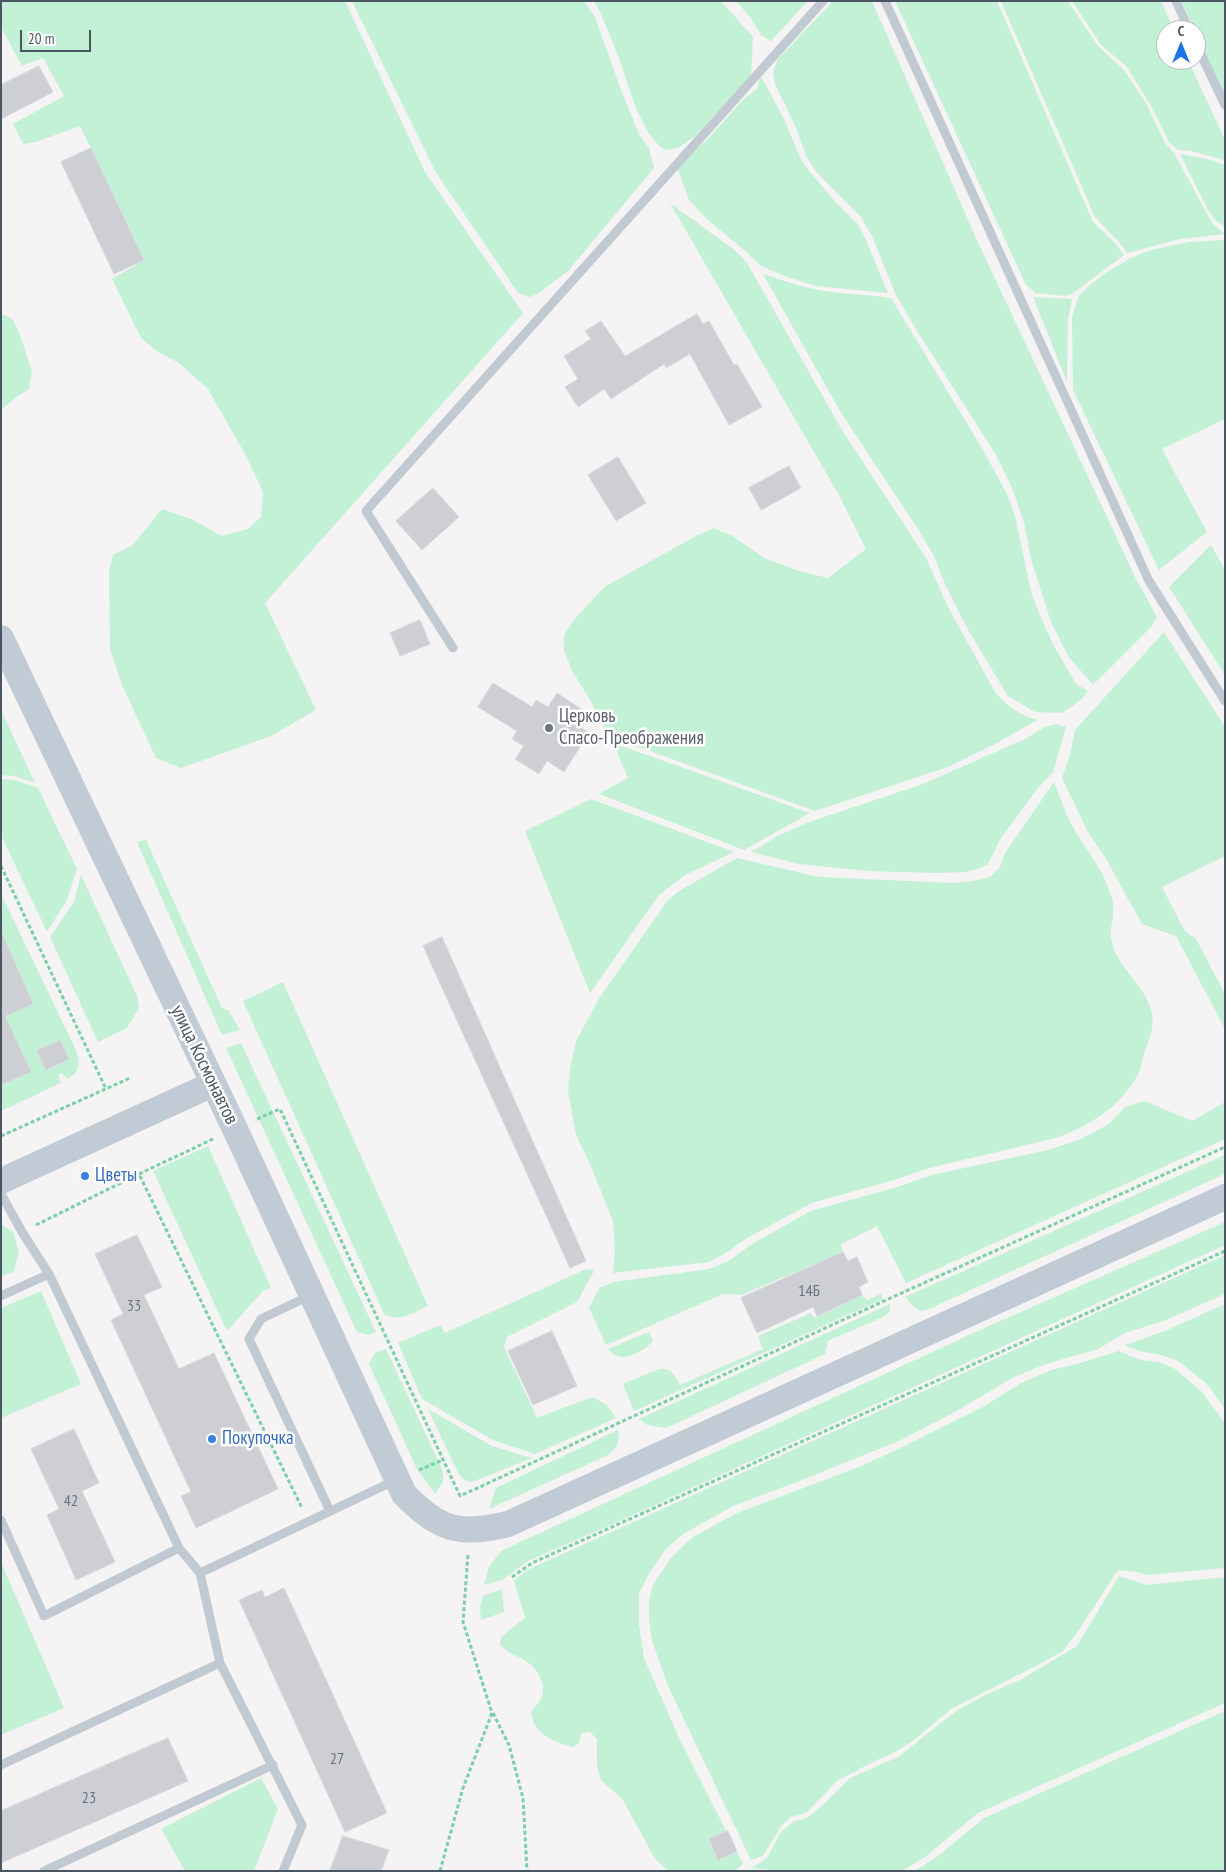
<!DOCTYPE html>
<html>
<head>
<meta charset="utf-8">
<style>
  body { margin:0 }
  #map { position:relative; width:1226px; height:1872px; overflow:hidden; background:#f5f3f3; font-family:"PT Sans Narrow",sans-serif }
  canvas { display:block }
  .frame { position:absolute; inset:0; border:2px solid #4a5661; pointer-events:none }
  .north { position:absolute; left:1156px; top:20px; width:50px; height:50px; box-sizing:border-box; background:#fff; border:1px solid #b7bbc0; border-radius:50%; rotate:0deg; font-size:14px; font-weight:700; line-height:20px; text-align:center; color:#4a5661 }
  .north::after { content:''; display:block; margin:auto; width:18px; height:22px; background:#1a73e8; clip-path:polygon(50% 0,100% 100%,50% 72%,0 100%) }
  .scale { position:absolute; left:20px; top:30px; width:71px; height:22px; box-sizing:border-box; border:2px solid #4a5661; border-top:0; padding-left:6px; font-size:15px; line-height:18px; white-space:nowrap; color:#4a5661; -webkit-text-stroke:4px #fff; paint-order:stroke }
</style>
</head>
<body>
<div id="map">
<canvas width="1226" height="1872"></canvas>
<div class="frame"></div>
<div class="north">С</div>
<div class="scale">20 m</div>
</div>
<script>
const c = document.querySelector('canvas').getContext('2d');
c.lineJoin = 'round';
function fillPath(path, color) { c.fillStyle = color; c.fill(path, 'evenodd'); }
function stroke(path, color, width, dash) { c.strokeStyle = color; c.lineWidth = width; c.lineCap = dash ? 'butt' : 'round'; c.setLineDash(dash || []); c.stroke(path); }
function drawText(font, color, halo, rows, align = 'center') {
  c.font = font + ' "PT Sans Narrow",sans-serif'; c.lineWidth = 5; c.setLineDash([]); c.textBaseline = 'middle'; c.strokeStyle = halo; c.fillStyle = color; for (const [text, x, y, turn = 0] of rows) {
    c.save(); c.translate(x, y); c.rotate((+turn || 0) * Math.PI / 180); c.textAlign = isNaN(turn) ? turn : align; if (halo) c.strokeText(text, 0, 0); c.fillText(text, 0, 0); c.restore();
  }
}
const green = new Path2D(`
  M 1,1 L 345,1 L 425,172 L 523,313 L 265,603 L 316,710 L 271,736 L 181,768 L 156,758 L 122,685 L 110,649 L 109,571 L 113,555 L 133,545 L 162,509 L 191,519 L 222,536 L 248,529 L 261,517 L 263,492 L 246,456 L 208,389 L 179,363 L 158,352 L 141,338 L 112,279 L 144,260 L 80,126 L 36,142 L 23,144 L 13,124 L 64,96 L 43,58 L 22,66 L 1,27 Z
  M 352,1 L 584,1 L 595,17 L 620,87 L 639,134 L 649,148 L 654,168 L 568,271 L 539,293 L 530,297 L 518,293 L 435,171 Z
  M 594,1 L 721,1 L 753,37 L 751,76 L 695,136 L 678,148 L 665,150 C 640,133 629,86 619,58 C 611,39 604,19 594,1 Z
  M 736,1 L 808,1 L 771,41 L 761,35 L 750,17 Z
  M 833,1 L 872,1 L 976,238 L 1136,579 L 1157,617 L 1152,626 L 1093,685 L 1068,656 L 1051,622 L 1031,559 L 1024,522 L 1012,488 L 996,455 L 914,326 L 895,293 L 872,236 L 861,217 L 817,173 L 806,156 L 797,130 L 775,84 L 773,72 L 778,59 Z
  M 895,1 L 997,1 L 1093,222 L 1114,242 L 1124,255 L 1072,294 L 1064,296 L 1036,293 L 1026,285 Z
  M 1001,1 L 1068,1 L 1098,46 L 1124,70 L 1147,105 L 1165,143 L 1174,153 L 1212,223 L 1225,234 L 1180,239 L 1127,253 L 1119,242 L 1095,217 Z
  M 1072,1 L 1161,1 L 1174,30 L 1166,30 L 1166,60 L 1188,60 L 1225,140 L 1225,160 L 1191,151 L 1178,150 L 1169,142 L 1150,104 L 1126,66 L 1101,45 Z
  M 1182,1 L 1225,1 L 1225,98 L 1196,34 L 1196,30 L 1194,30 Z
  M 761,76 L 784,119 L 799,155 L 806,167 L 832,198 L 858,225 L 866,240 L 888,293 L 816,286 L 790,278 L 761,266 L 745,251 L 707,219 L 689,200 L 678,169 L 689,154 L 706,141 L 744,99 L 757,89 Z
  M 1180,154 L 1207,159 L 1225,165 L 1225,227 L 1215,220 L 1207,208 Z
  M 670,203 L 737,252 L 747,263 L 842,430 L 926,558 L 948,607 L 995,692 C 1007,707 1019,714 1037,720 L 997,743 L 948,767 L 815,811 L 617,739 L 607,732 L 589,698 L 572,671 L 564,650 L 564,635 L 573,621 L 604,587 L 696,536 L 714,528 L 734,537 L 764,558 L 799,571 L 828,578 L 866,549 L 840,497 Z
  M 1225,240 L 1225,419 L 1162,449 L 1207,532 L 1159,570 L 1073,390 L 1072,318 L 1078,297 L 1090,285 L 1107,272 L 1131,258 L 1151,250 L 1189,242 Z
  M 763,274 C 780,279 796,285 813,289 C 839,294 865,294 891,298 L 983,450 L 1008,496 L 1016,520 L 1031,592 L 1041,618 L 1054,646 L 1076,684 L 1088,691 L 1082,699 L 1062,713 L 1035,712 L 1008,696 L 967,628 L 945,584 L 934,556 L 921,534 L 840,411 Z
  M 1033,297 L 1072,299 L 1068,320 L 1067,382 Z
  M 1,315 L 5,315 L 13,320 L 19,332 L 32,371 L 29,389 L 14,399 L 1,410 Z
  M 1211,545 L 1225,570 L 1225,675 L 1169,587 Z
  M 1164,632 L 1225,727 L 1225,856 L 1162,887 L 1184,930 L 1196,939 L 1225,994 L 1225,1029 L 1176,936 L 1142,924 L 1105,857 L 1089,834 L 1062,778 L 1070,755 L 1075,730 Z
  M 1,710 L 35,783 L 14,776 L 1,775 Z
  M 1057,724 L 1066,727 L 1053,772 L 1038,788 L 1001,838 L 988,864 L 978,869 L 966,872 L 935,873 L 868,871 L 799,864 L 751,852 L 776,837 L 806,823 L 923,784 L 1025,739 L 1047,726 Z
  M 613,743 L 810,813 L 744,850 L 599,794 L 628,778 Z
  M 1,779 L 15,780 L 38,788 L 77,869 L 67,900 L 47,932 L 1,835 Z
  M 1054,782 C 1061,800 1067,818 1077,834 C 1089,854 1102,868 1109,890 C 1111,895 1113,900 1113,905 C 1115,918 1108,930 1112,943 C 1117,965 1141,983 1149,1004 C 1156,1022 1152,1031 1146,1048 C 1143,1056 1142,1066 1138,1074 C 1122,1106 1089,1126 1056,1138 L 929,1168 L 894,1180 L 812,1203 L 747,1238 L 726,1253 L 709,1262 L 613,1273 L 615,1249 L 613,1221 L 590,1164 L 576,1135 L 568,1091 L 570,1069 L 576,1041 L 600,997 L 668,900 L 679,891 L 737,858 L 819,877 L 953,883 L 973,881 L 990,877 L 1000,867 L 1005,853 Z
  M 591,799 L 734,852 L 685,875 L 659,895 L 590,993 L 525,831 Z
  M 146,840 L 222,1008 L 229,1011 L 240,1030 L 222,1035 L 137,842 Z
  M 81,875 L 137,996 L 139,1008 L 127,1028 L 98,1042 L 50,937 L 74,902 Z
  M 1,894 L 76,1050 C 80,1063 81,1073 67,1079 L 62,1073 L 58,1075 L 61,1083 L 1,1111 Z
  M 283,982 L 428,1306 C 412,1313 400,1323 384,1314 L 243,1001 Z
  M 241,1043 L 376,1332 L 369,1335 L 357,1332 L 226,1048 Z
  M 1145,1101 L 1192,1121 L 1225,1102 L 1225,1139 L 906,1283 L 877,1226 L 841,1244 L 843,1252 L 741,1295 L 723,1294 L 606,1345 L 589,1308 L 599,1288 L 614,1282 L 709,1269 L 730,1260 L 752,1244 L 811,1211 L 897,1187 L 932,1175 L 1048,1150 L 1081,1139 L 1109,1124 L 1125,1107 Z
  M 208,1146 L 271,1288 L 263,1291 L 227,1331 L 153,1171 Z
  M 1225,1155 L 1225,1174 L 929,1309 L 921,1311 L 915,1308 L 905,1297 Z
  M 1225,1222 L 1225,1245 L 615,1523 L 528,1561 L 502,1580 L 484,1585 L 489,1567 L 501,1551 L 980,1330 Z
  M 1,1224 L 13,1232 L 19,1252 L 14,1271 L 1,1277 Z
  M 1225,1255 L 1225,1294 L 1166,1320 L 1125,1333 L 1098,1349 L 1046,1364 L 1012,1378 L 953,1413 L 901,1440 L 802,1480 L 733,1506 L 683,1534 L 666,1549 L 650,1572 L 639,1593 L 639,1625 L 644,1658 L 680,1740 L 743,1864 L 734,1871 L 668,1871 L 655,1859 L 623,1800 L 601,1780 L 597,1766 L 597,1739 L 590,1732 L 581,1733 L 579,1743 L 573,1747 C 559,1744 541,1737 534,1723 C 532,1720 532,1715 531,1711 C 535,1707 539,1703 541,1699 C 547,1687 539,1671 530,1664 C 521,1656 509,1655 500,1645 L 501,1637 L 525,1618 L 514,1581 L 527,1570 Z
  M 595,1269 L 577,1302 L 507,1337 L 504,1347 L 537,1418 L 592,1397 L 607,1405 L 616,1418 L 535,1454 L 493,1440 L 422,1399 L 398,1343 L 440,1325 L 445,1333 L 584,1270 Z
  M 41,1291 L 81,1384 L 1,1418 L 1,1308 Z
  M 881,1294 L 883,1299 L 634,1411 L 623,1384 L 659,1369 C 672,1367 674,1375 680,1385 L 763,1349 L 758,1336 L 811,1313 L 814,1318 L 862,1295 L 867,1300 Z
  M 890,1304 L 890,1312 L 883,1317 L 828,1341 L 825,1354 L 666,1428 L 647,1425 L 639,1419 Z
  M 1225,1304 L 1225,1409 L 1207,1384 L 1178,1361 L 1161,1355 L 1139,1351 L 1125,1345 L 1165,1331 Z
  M 649,1332 L 653,1341 C 646,1349 629,1360 618,1356 C 614,1355 611,1352 608,1349 Z
  M 386,1349 L 443,1471 L 443,1482 L 435,1494 L 417,1469 L 369,1364 L 375,1353 Z
  M 1119,1351 L 1140,1360 L 1159,1362 L 1175,1369 L 1201,1391 L 1225,1423 L 1225,1568 L 1147,1575 L 1137,1572 L 1118,1570 L 1076,1634 L 1063,1651 L 1036,1666 L 951,1709 L 914,1740 L 895,1752 L 875,1761 L 838,1780 L 806,1813 L 791,1817 L 782,1825 L 763,1856 L 751,1860 L 668,1686 L 652,1641 L 649,1620 L 649,1600 L 653,1585 L 671,1558 L 693,1537 L 737,1513 L 859,1467 L 892,1452 L 983,1407 L 1021,1383 L 1051,1370 L 1077,1364 Z
  M 428,1409 L 492,1446 L 532,1458 L 472,1482 L 464,1480 L 458,1473 Z
  M 618,1430 C 620,1442 617,1448 608,1455 L 489,1509 L 496,1488 Z
  M 1,1562 L 64,1708 L 1,1735 Z
  M 1119,1576 L 1146,1585 L 1225,1577 L 1225,1703 L 978,1813 L 925,1857 L 902,1871 L 777,1871 L 752,1868 L 767,1858 L 781,1832 L 794,1821 L 805,1819 L 823,1805 L 850,1778 L 898,1757 L 956,1711 L 987,1694 L 1022,1679 L 1077,1646 Z
  M 502,1589 L 504,1612 L 481,1620 L 480,1607 L 483,1596 Z
  M 1225,1711 L 1225,1871 L 915,1871 L 938,1856 L 984,1818 Z
  M 261,1778 L 278,1809 L 254,1871 L 185,1871 L 161,1829 Z`);
const building = new Path2D(`
  M 39,66 L 53,92 L 1,119 L 1,85 Z
  M 91,148 L 144,260 L 114,274 L 61,162 Z
  M 697,314 L 703,324 L 709,321 L 734,365 L 737,364 L 762,407 L 729,425 L 690,354 L 666,368 L 664,364 L 611,399 L 604,389 L 578,407 L 565,387 L 578,379 L 564,356 L 591,339 L 585,331 L 601,321 L 625,356 Z
  M 618,457 L 646,503 L 616,521 L 588,475 Z
  M 789,466 L 801,488 L 761,510 L 749,488 Z
  M 433,488 L 459,517 L 422,550 L 396,521 Z
  M 420,620 L 430,644 L 400,656 L 390,633 Z
  M 493,683 L 532,707 L 536,700 L 548,707 L 557,693 L 581,709 L 572,722 L 589,733 L 564,772 L 547,761 L 539,774 L 515,759 L 524,746 L 512,739 L 517,731 L 478,707 Z
  M 1,931 L 33,1004 L 5,1016 L 31,1072 L 1,1085 Z
  M 442,937 L 586,1261 L 570,1268 L 423,946 Z
  M 60,1040 L 69,1059 L 46,1070 L 37,1051 Z
  M 137,1235 L 162,1287 L 144,1295 L 179,1369 L 214,1353 L 278,1489 L 196,1528 L 181,1496 L 191,1492 L 111,1320 L 123,1314 L 95,1254 Z
  M 843,1252 L 848,1261 L 857,1257 L 868,1282 L 859,1287 L 862,1295 L 817,1316 L 813,1307 L 757,1333 L 741,1298 Z
  M 552,1331 L 577,1386 L 533,1405 L 508,1351 Z
  M 74,1429 L 99,1483 L 82,1491 L 115,1562 L 76,1580 L 47,1515 L 59,1509 L 31,1449 Z
  M 284,1588 L 387,1813 L 345,1832 L 239,1600 L 262,1590 L 265,1597 Z
  M 168,1738 L 188,1781 L 1,1863 L 1,1811 Z
  M 728,1831 L 737,1851 L 718,1860 L 709,1839 Z
  M 343,1836 L 389,1850 L 381,1871 L 330,1871 Z`);
const path = new Path2D(`
  M 1,866 L 106,1089
  M 257,1119 L 280,1109 L 460,1496 L 895,1296 L 1225,1147
  M 1,1136 L 130,1078
  M 139,1174 L 213,1139
  M 36,1225 L 139,1174 L 302,1508
  M 419,1470 L 443,1460
  M 512,1577 L 532,1563 L 1225,1251
  M 493,1713 L 509,1745 L 523,1798 L 527,1871
  M 440,1871 L 463,1788 L 492,1713 L 463,1622 L 468,1554`);
const service = new Path2D(`
  M 885,1 L 1149,581 L 1225,701
  M 1176,1 L 1189,30
  M 1196,44 L 1225,105
  M 453,648 L 366,511 L 823,1
  M 1,1194 L 22,1232 L 49,1274 L 179,1548 L 44,1616 L 1,1520
  M 1,1296 L 49,1274
  M 309,1296 L 261,1319 L 249,1339 L 330,1511
  M 179,1548 L 200,1573
  M 220,1663 L 302,1825 L 283,1871
  M 1,1765 L 220,1663 L 200,1573 L 396,1480
  M 44,1871 L 273,1765`);
const secondary = new Path2D(`
  M 1,638 L 235,1129 L 404,1494 C 439,1530 459,1536 508,1524 L 1225,1197
  M 1,1181 L 213,1084`);
const markers = [
  [549,728,5,"#6b7280"],
  [85,1176,5,"#3f7fe0"],
  [212,1439,5,"#3f7fe0"]
];
const numberNames = [
  ["14Б",809,1291],
  ["33",134,1306],
  ["42",71,1501],
  ["27",337,1759],
  ["23",89,1798]
];
const worshipNames = [
  ["Церковь",559,717],
  ["Спасо-Преображения",559,739]
];
const streetNames = [
  ["улица Космонавтов",204,1065,64]
];
const shopNames = [
  ["Цветы",95,1176],
  ["Покупочка",222,1439]
];
fillPath(green, '#c3f1d5');
fillPath(building, '#cdcfd5');
stroke(building, '#d7d9de', 1);
stroke(path, '#7ad0a6', 3, [4, 2.5]);
stroke(service, '#c1cad2', 9);
stroke(secondary, '#c1cbd6', 26);
for (const [x, y, r, color] of markers) { const dot = new Path2D(); dot.arc(x, y, r, 0, 2 * Math.PI); c.fillStyle = color; c.fill(dot); stroke(dot, '#fff', 2); }
drawText('16px', '#6b747e', null, numberNames);
drawText('19px', '#5b616d', '#fff', worshipNames, 'left');
drawText('19px', '#4a5661', '#fff', streetNames);
drawText('19px', '#366cbe', '#fff', shopNames, 'left');
</script>
</body>
</html>
